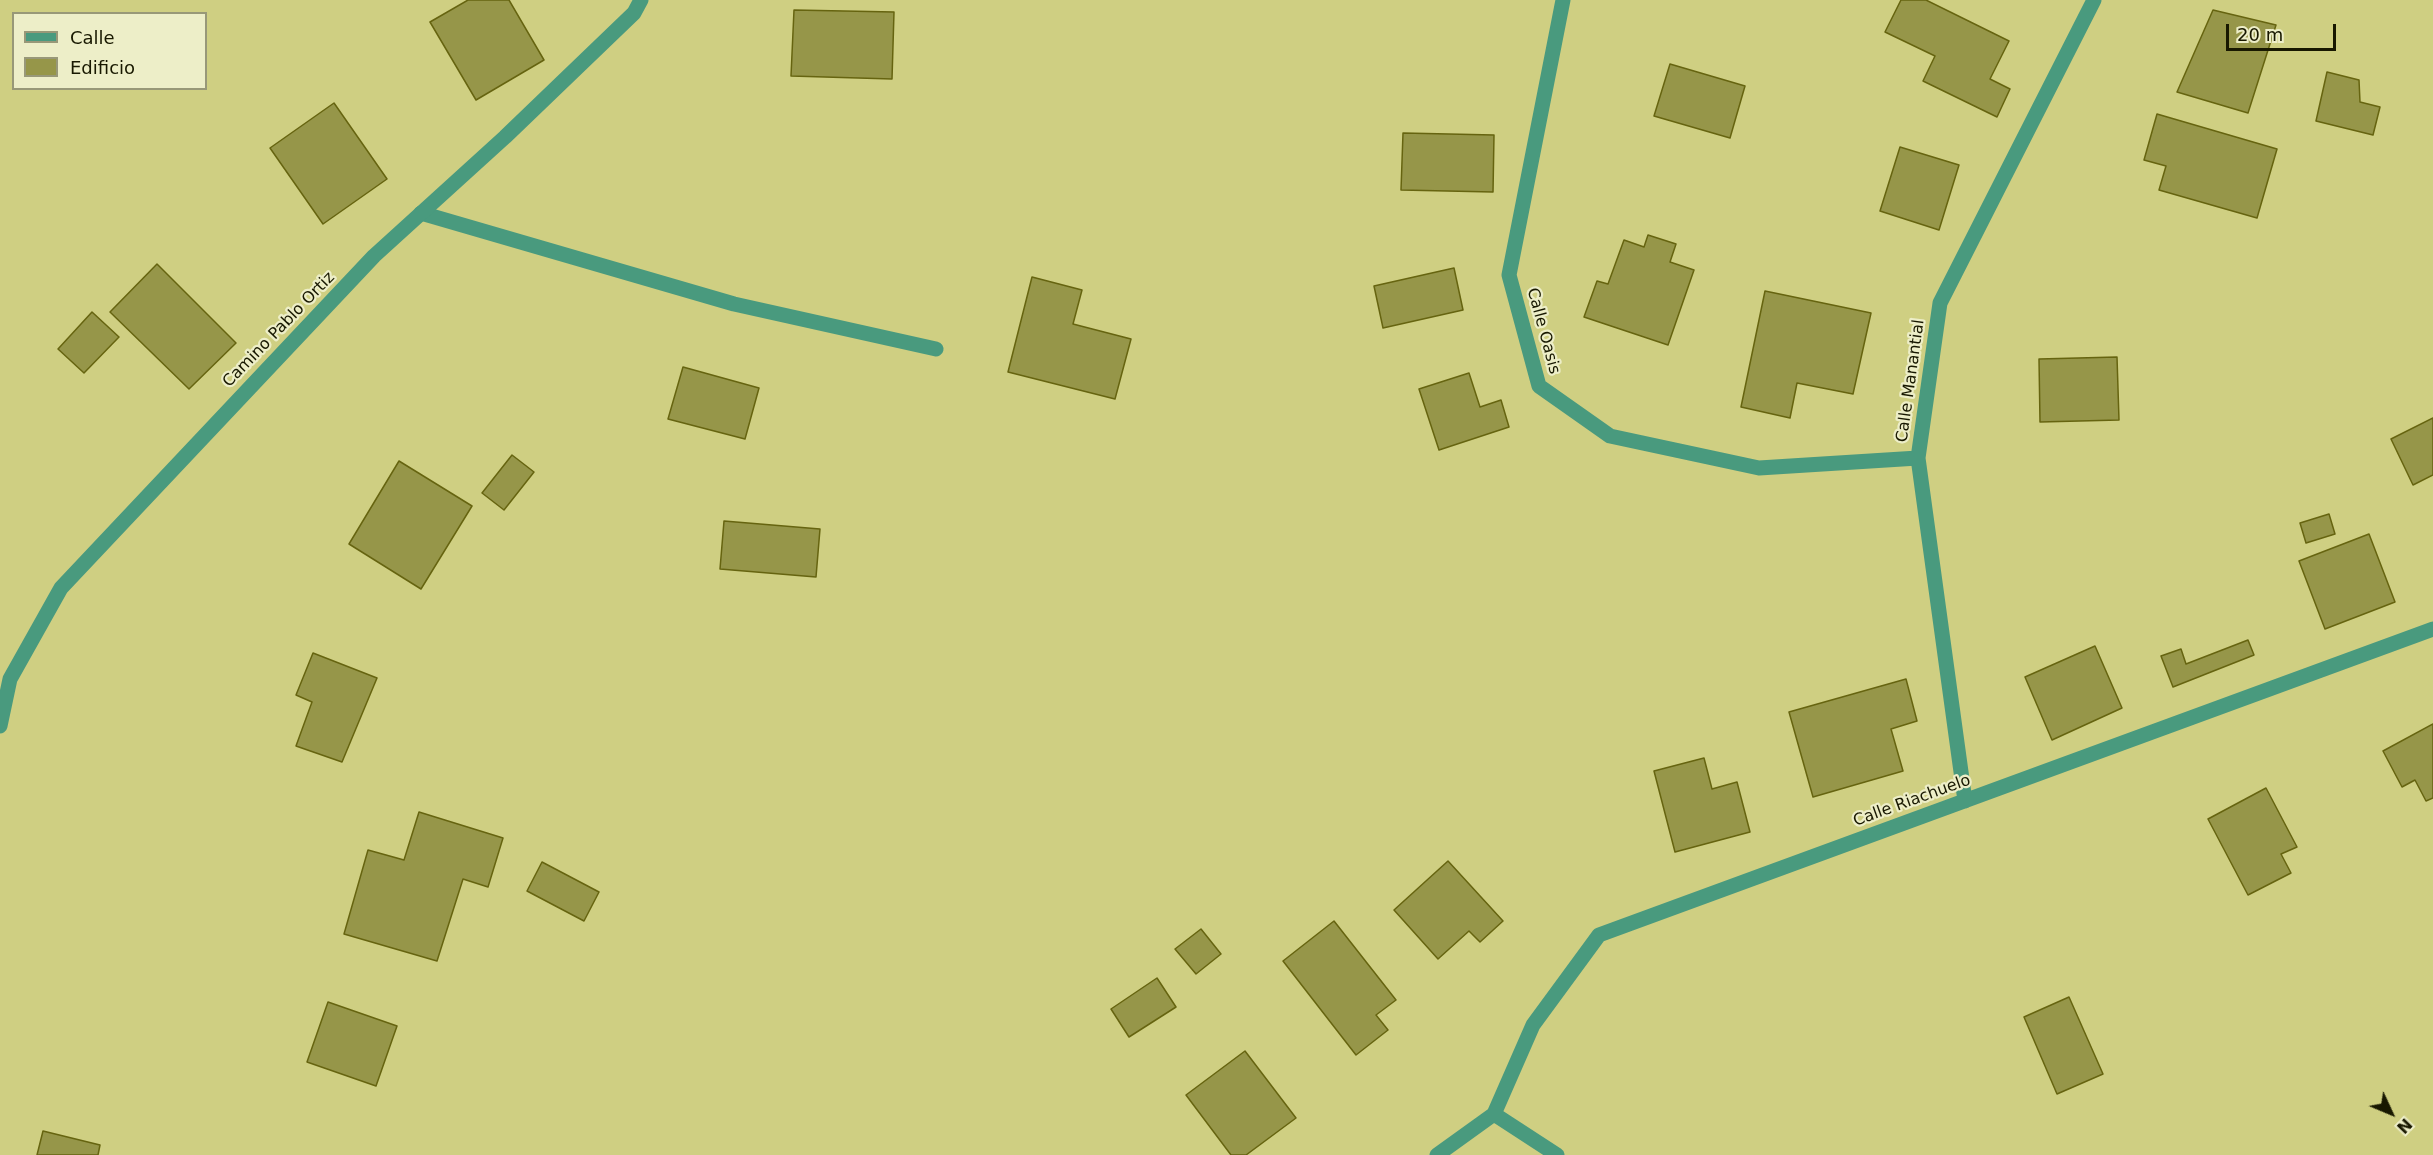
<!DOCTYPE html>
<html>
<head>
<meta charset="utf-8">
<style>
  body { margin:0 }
  #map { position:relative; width:2433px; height:1155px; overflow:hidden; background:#cfcf82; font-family:"DejaVu Sans",sans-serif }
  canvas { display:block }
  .legend { position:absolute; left:12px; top:12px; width:195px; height:78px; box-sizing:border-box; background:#edeec8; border:2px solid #989878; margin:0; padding:8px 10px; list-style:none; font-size:18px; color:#181800 }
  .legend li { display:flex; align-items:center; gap:12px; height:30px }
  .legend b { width:30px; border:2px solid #989878 }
  .north { position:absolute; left:2361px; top:1083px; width:60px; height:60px; -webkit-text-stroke:4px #edeec8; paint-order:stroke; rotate:134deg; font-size:16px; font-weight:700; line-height:24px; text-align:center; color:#181800 }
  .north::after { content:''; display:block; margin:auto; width:21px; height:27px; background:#181800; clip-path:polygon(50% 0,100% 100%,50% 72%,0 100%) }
  .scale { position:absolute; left:2226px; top:24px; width:110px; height:27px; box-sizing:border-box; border:3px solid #181800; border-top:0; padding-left:8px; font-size:18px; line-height:21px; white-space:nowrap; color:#181800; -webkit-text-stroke:4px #edeec8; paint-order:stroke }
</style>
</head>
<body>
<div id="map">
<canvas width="2433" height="1155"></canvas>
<ul class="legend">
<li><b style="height:8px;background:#499a7e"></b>Calle</li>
<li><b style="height:16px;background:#969649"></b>Edificio</li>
</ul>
<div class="north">N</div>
<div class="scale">20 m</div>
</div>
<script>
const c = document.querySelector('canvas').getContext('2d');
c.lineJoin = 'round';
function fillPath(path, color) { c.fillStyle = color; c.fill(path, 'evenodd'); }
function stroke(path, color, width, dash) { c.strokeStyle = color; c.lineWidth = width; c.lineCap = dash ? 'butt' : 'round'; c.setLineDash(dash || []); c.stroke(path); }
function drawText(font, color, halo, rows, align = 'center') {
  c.font = font + ' "DejaVu Sans",sans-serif'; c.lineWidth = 4.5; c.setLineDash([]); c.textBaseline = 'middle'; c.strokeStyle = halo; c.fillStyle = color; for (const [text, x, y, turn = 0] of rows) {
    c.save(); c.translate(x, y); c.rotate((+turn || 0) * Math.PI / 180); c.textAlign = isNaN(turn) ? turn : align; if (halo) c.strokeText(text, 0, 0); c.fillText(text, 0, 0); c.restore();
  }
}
const building = new Path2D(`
  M 468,0 L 509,0 L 544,60 L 476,100 L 430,22 Z
  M 1901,0 L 1926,0 L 2009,41 L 1990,79 L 2010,89 L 1997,117 L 1923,81 L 1935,56 L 1885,32 Z
  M 794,10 L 894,12 L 892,79 L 791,76 Z
  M 2213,10 L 2276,25 L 2248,113 L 2177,92 Z
  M 1670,64 L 1745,86 L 1730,138 L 1654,116 Z
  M 2327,72 L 2359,80 L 2360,102 L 2380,107 L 2373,135 L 2316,121 Z
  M 334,103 L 387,179 L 323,224 L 270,148 Z
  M 2157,114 L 2277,149 L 2257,218 L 2159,190 L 2166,166 L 2144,160 Z
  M 1403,133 L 1494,135 L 1493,192 L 1401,190 Z
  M 1900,147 L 1959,165 L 1939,230 L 1880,211 Z
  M 1648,235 L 1676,244 L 1670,262 L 1694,270 L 1668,345 L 1584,317 L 1597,281 L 1608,284 L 1624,240 L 1644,247 Z
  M 157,264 L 236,343 L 189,389 L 110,312 Z
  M 1454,268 L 1463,310 L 1383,328 L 1374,286 Z
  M 1032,277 L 1082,290 L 1073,324 L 1131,339 L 1115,399 L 1008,372 Z
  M 1765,291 L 1871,313 L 1853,394 L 1797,383 L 1790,418 L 1741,407 Z
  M 92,312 L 119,337 L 84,373 L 58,349 Z
  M 2117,357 L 2119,420 L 2040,422 L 2039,359 Z
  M 683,367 L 759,388 L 745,439 L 668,419 Z
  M 1469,373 L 1480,407 L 1501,400 L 1509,427 L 1439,450 L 1419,389 Z
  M 2433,418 L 2433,475 L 2413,485 L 2391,439 Z
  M 512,455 L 534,472 L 504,510 L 482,493 Z
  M 399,461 L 472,506 L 421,589 L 349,544 Z
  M 2329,514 L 2335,534 L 2306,543 L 2300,523 Z
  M 724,521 L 820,529 L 816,577 L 720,569 Z
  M 2369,534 L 2395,602 L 2325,629 L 2299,561 Z
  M 2248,640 L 2254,655 L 2173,687 L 2161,656 L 2181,649 L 2186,664 Z
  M 2095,646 L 2122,708 L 2052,740 L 2025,677 Z
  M 313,653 L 377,678 L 342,762 L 296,746 L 312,702 L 296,695 Z
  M 1906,679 L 1917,721 L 1891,729 L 1903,771 L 1813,797 L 1789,712 Z
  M 2433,724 L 2433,798 L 2426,801 L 2415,780 L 2402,787 L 2383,751 Z
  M 1704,758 L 1712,789 L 1737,782 L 1750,832 L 1675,852 L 1654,771 Z
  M 2266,788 L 2297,847 L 2281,854 L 2291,873 L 2248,895 L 2208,819 Z
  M 419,812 L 503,838 L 488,887 L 463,879 L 437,961 L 344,934 L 368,850 L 404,860 Z
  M 1448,861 L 1503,921 L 1480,942 L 1469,931 L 1438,959 L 1394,910 Z
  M 542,862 L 599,892 L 584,921 L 527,891 Z
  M 1334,921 L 1396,1000 L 1376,1015 L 1388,1030 L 1356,1055 L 1283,961 Z
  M 1201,929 L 1221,954 L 1196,974 L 1175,949 Z
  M 1157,978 L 1176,1007 L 1129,1037 L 1111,1009 Z
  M 2069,997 L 2103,1074 L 2057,1094 L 2024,1017 Z
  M 328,1002 L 397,1026 L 376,1086 L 307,1062 Z
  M 1245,1051 L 1296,1118 L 1246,1155 L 1231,1155 L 1186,1095 Z
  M 43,1131 L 100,1145 L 98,1155 L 37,1155 Z`);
const service = new Path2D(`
  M 421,213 L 734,304 L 936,349`);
const minor = new Path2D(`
  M 1563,0 L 1509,275 L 1539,386 L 1610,436 L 1759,468 L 1918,458
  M 0,726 L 10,679 L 61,588 L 374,256 L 505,137 L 634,13 L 641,0
  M 1965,801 L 1918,458 L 1940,303 L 2094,0
  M 1494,1114 L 1533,1025 L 1599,935 L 2433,629
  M 1494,1114 L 1557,1155
  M 1437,1155 L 1494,1114`);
const streetNames = [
  ["Camino Pablo Ortiz",279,330,-46],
  ["Calle Oasis",1543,331,75],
  ["Calle Manantial",1911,381,-82],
  ["Calle Riachuelo",1912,801,-20]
];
fillPath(building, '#969649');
stroke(building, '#666410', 1.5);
stroke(service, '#499a7e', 15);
stroke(minor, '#499a7e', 15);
drawText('16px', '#181800', '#edeec8', streetNames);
</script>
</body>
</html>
